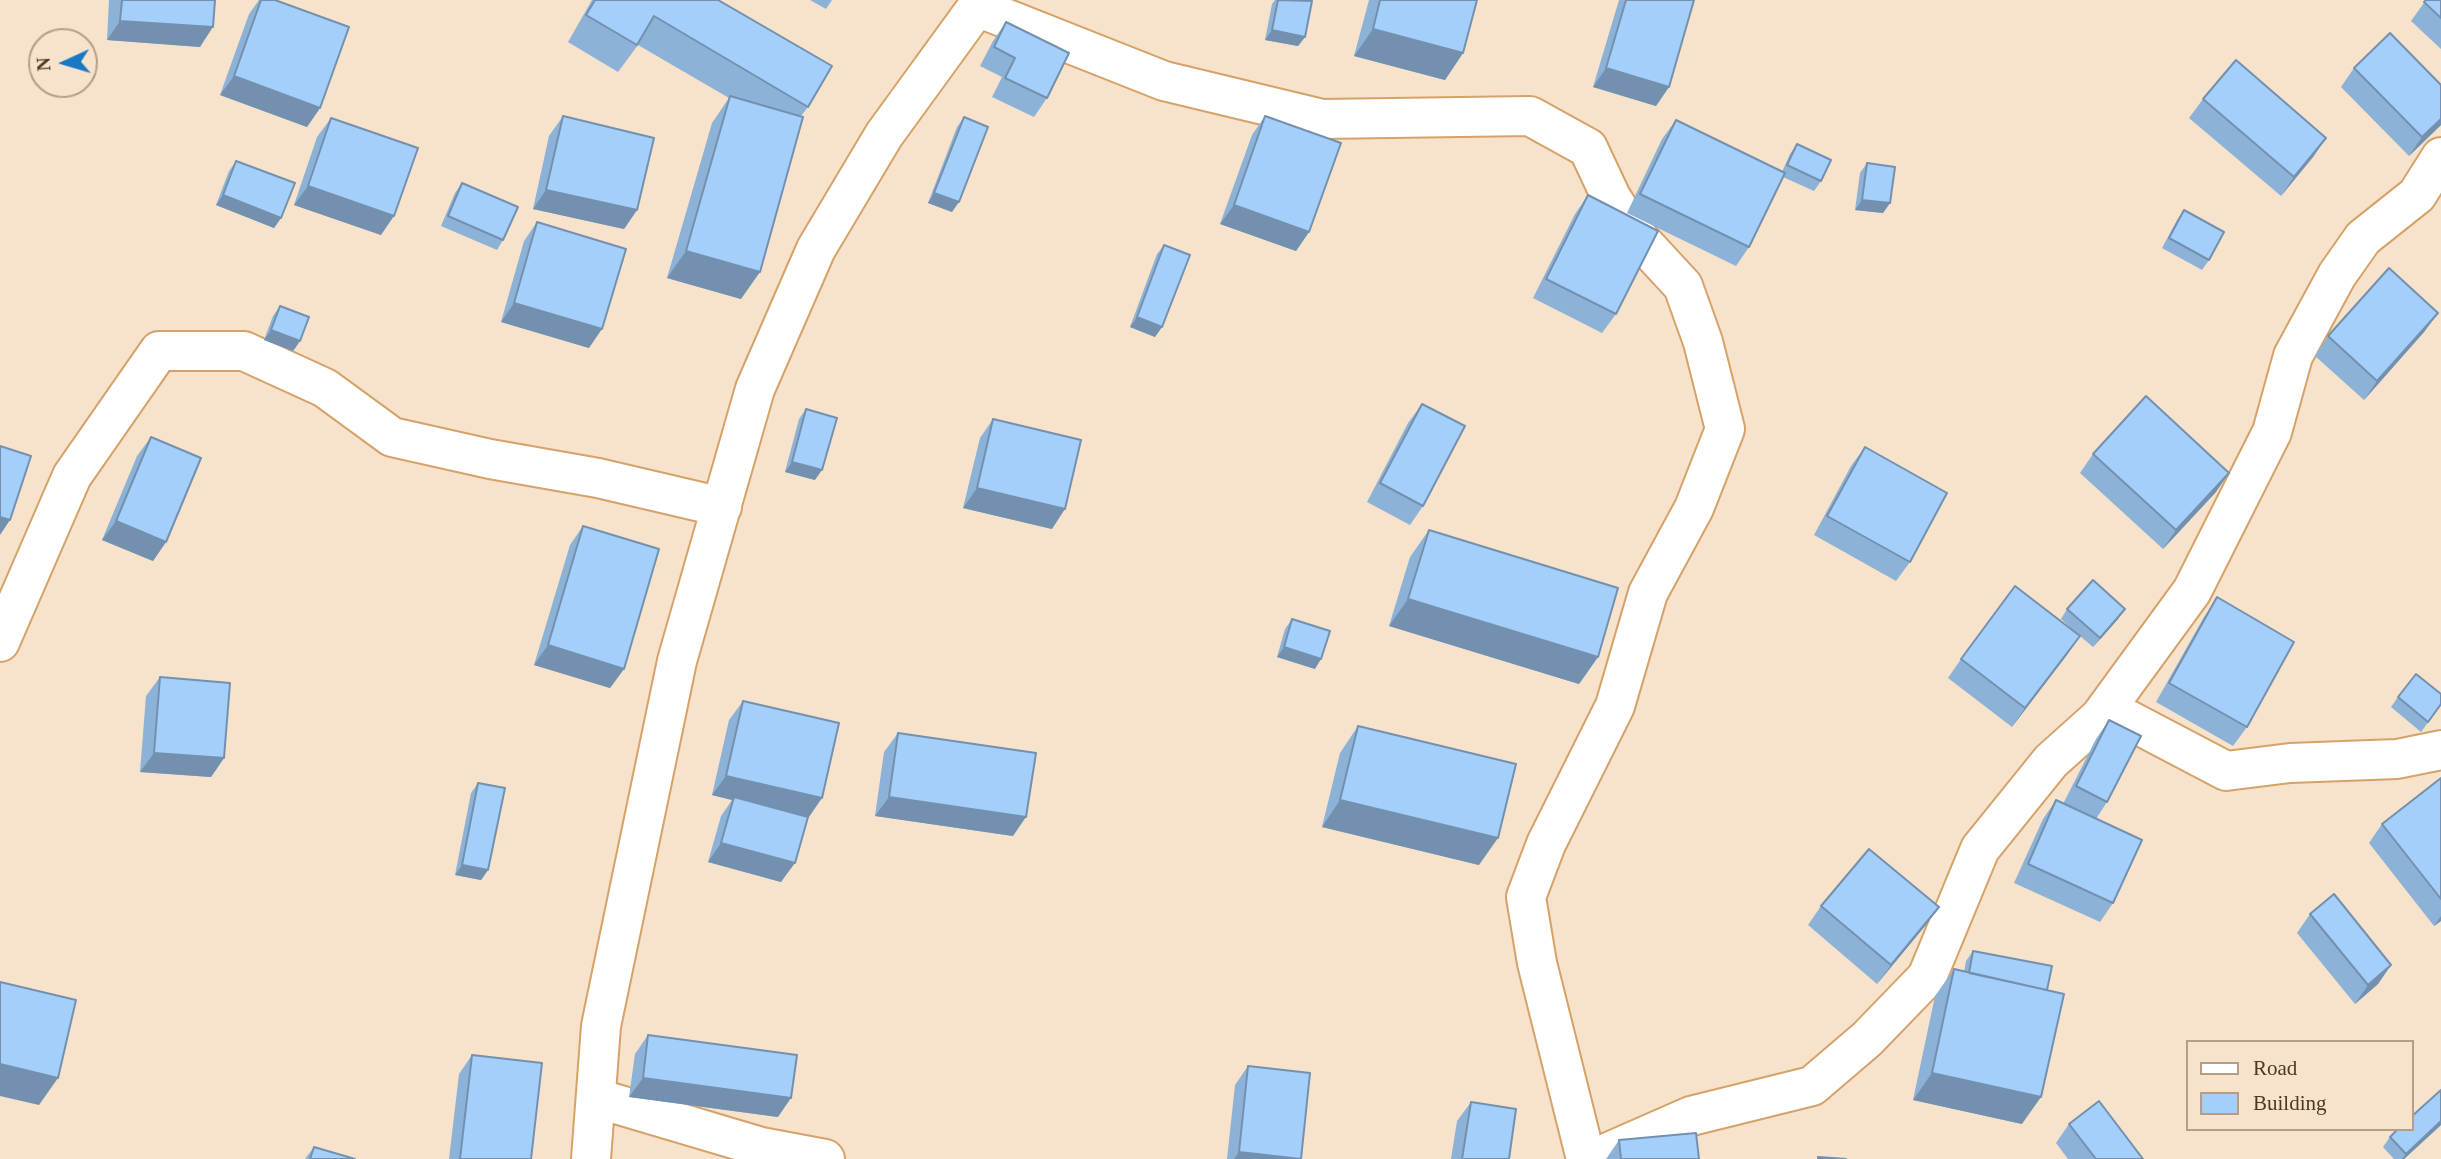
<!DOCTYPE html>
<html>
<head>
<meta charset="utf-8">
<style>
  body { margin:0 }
  #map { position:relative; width:2441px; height:1159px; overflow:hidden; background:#f7e2cb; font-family:Georgia,serif }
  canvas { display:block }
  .legend { position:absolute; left:2186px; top:1040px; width:228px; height:91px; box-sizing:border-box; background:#f7e2cb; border:2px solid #b39e87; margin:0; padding:9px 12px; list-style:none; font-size:21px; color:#4d3820 }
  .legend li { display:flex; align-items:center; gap:14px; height:35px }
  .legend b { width:35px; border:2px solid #b39e87 }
  .north { position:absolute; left:28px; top:28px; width:70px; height:70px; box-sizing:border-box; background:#f7e2cb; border:2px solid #b39e87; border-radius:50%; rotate:266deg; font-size:19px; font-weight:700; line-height:28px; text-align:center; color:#4d3820 }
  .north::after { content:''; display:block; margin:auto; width:24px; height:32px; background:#1978c4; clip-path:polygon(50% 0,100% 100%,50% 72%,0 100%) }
</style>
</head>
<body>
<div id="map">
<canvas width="2441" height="1159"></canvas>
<ul class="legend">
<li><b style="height:9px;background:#fff"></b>Road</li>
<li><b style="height:19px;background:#a4cffa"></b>Building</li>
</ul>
<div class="north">N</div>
</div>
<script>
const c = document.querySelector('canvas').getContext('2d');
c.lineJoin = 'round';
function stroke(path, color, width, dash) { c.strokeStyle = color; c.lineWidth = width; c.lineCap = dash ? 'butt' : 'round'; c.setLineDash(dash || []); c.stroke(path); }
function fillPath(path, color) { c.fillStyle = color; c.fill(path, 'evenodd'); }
const minor = new Path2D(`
  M 977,7 L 1164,81 L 1322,119 L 1530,116 L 1588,148 L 1611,197 L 1633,232 L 1683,286 L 1703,342 L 1725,429 L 1694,508 L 1648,593 L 1615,706 L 1546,844 L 1526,897 L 1537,963 L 1586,1159
  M 0,642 L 72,476 L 159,351 L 244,351 L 325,388 L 392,437 L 490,459 L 598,478 L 722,507
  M 2100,717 L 2192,591 L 2272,432 L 2293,356 L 2337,275 L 2363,238 L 2417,195 L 2441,157
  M 596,1098 L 761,1147 L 825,1159
  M 591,1159 L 601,1026 L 677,661 L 755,389 L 816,249 L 884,135 L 977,7 L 980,0
  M 1593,1159 L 1691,1116 L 1812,1086 L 1867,1039 L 1927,977 L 1980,849 L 2051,761 L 2100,717 L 2127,719 L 2226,771 L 2290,763 L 2397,759 L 2441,750`);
const wall = new Path2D(`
  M 109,0 L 215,0 L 200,47 L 107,40 Z
  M 259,0 L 275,0 L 320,108 L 307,127 L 220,95 L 249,14 Z
  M 592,0 L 718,0 L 808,107 L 801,116 L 741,299 L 667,278 L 712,123 L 729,98 L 638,45 L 618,72 L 568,42 Z
  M 810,0 L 832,0 L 826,9 Z
  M 1275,0 L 1308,0 L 1305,37 L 1298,46 L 1265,40 L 1272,4 Z
  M 1369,0 L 1477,0 L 1463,53 L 1445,80 L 1354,56 Z
  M 1619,0 L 1694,0 L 1669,87 L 1656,106 L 1593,87 Z
  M 2426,0 L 2441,0 L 2441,49 L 2411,21 Z
  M 1006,22 L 1047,98 L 1034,117 L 992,97 L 1002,77 L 980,66 L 993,41 Z
  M 2354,68 L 2441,85 L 2441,125 L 2409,156 L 2341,87 Z
  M 2203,99 L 2326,138 L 2313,157 L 2281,196 L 2189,118 Z
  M 563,116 L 637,210 L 624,229 L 533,209 L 549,136 Z
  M 1265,116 L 1309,232 L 1296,251 L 1220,224 L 1252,135 Z
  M 964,117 L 952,212 L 928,203 L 957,127 Z
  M 331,118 L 381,235 L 294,205 L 317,137 Z
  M 1676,120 L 1782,172 L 1790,154 L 1797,144 L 1821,181 L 1814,191 L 1783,177 L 1749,247 L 1736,266 L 1627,213 L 1662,139 Z
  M 236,161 L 281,218 L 274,228 L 216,205 L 229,171 Z
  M 1867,163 L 1890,203 L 1883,213 L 1855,210 L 1860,173 Z
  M 462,183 L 503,240 L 497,250 L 441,226 L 455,193 Z
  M 1588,195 L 1616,314 L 1602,333 L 1533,298 L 1575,214 Z
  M 2184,210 L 2209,260 L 2202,270 L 2162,248 L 2177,220 Z
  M 537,222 L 589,348 L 501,322 L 524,241 Z
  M 1164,245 L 1162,327 L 1155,337 L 1130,327 L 1157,254 Z
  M 280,306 L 300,341 L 293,351 L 264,340 L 273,316 Z
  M 2438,313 L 2424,332 L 2364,400 L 2315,356 L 2328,336 Z
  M 1422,404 L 1423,506 L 1410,525 L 1367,502 L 1408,423 Z
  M 806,409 L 815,480 L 785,472 L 799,419 Z
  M 993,419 L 1052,529 L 963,508 L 980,438 Z
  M 151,437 L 166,542 L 153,561 L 102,540 L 137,456 Z
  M 1865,447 L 1910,562 L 1896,581 L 1814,535 L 1851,466 Z
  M 2093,454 L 2216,492 L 2163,549 L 2080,473 Z
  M 583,526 L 624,669 L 610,688 L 534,665 L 570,545 Z
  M 1429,530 L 1598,657 L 1579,684 L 1389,626 L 1410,557 Z
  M 2217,597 L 2247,727 L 2233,746 L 2156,702 L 2204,617 Z
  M 2067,609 L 2118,619 L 2093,647 L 2080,636 L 2012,727 L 1948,678 L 1961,659 L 2076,633 L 2061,619 Z
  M 1292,619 L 1315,669 L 1277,657 L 1285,629 Z
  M 160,677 L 224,758 L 211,777 L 140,772 L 146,696 Z
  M 2398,697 L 2441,705 L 2421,732 L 2391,707 Z
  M 743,701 L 809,817 L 808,817 L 781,882 L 708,862 L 721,816 L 732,800 L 712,795 L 729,720 Z
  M 2109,720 L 2107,802 L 2096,819 L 2113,903 L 2100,922 L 2014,883 L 2043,819 L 2056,800 L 2063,804 L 2096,739 Z
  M 1358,726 L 1479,865 L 1322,827 L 1340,753 Z
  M 898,733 L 1013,836 L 875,816 L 884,752 Z
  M 2441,778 L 2441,921 L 2434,926 L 2369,843 L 2382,824 Z
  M 478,783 L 488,870 L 481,880 L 455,875 L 471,793 Z
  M 1821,906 L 1939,907 L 1925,926 L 1877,984 L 1808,925 Z
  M 2310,914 L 2391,965 L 2378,984 L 2355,1004 L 2297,933 Z
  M 1973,951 L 2022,1124 L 1913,1100 L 1935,996 L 1954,969 L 1964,972 L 1966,961 Z
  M 648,1035 L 778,1117 L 629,1097 L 635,1054 Z
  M 472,1055 L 531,1159 L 449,1159 L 459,1074 Z
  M 1248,1066 L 1301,1159 L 1227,1159 L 1235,1085 Z
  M 1471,1102 L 1509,1159 L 1451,1159 L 1457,1121 Z
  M 2069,1124 L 2143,1159 L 2068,1159 L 2056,1143 Z
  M 2441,1125 L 2404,1159 L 2394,1159 L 2383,1147 L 2390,1137 Z
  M 1619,1140 L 1699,1159 L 1606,1159 Z
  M 314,1147 L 355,1159 L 305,1159 Z`);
const shadedWall = new Path2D(`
  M 120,21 L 213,27 L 200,47 L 107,40 Z
  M 1373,29 L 1463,53 L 1445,80 L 1354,56 Z
  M 1272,30 L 1305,37 L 1298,46 L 1265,40 Z
  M 1606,68 L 1669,87 L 1656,106 L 1593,87 Z
  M 234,76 L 320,108 L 307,127 L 220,95 Z
  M 2441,119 L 2441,125 L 2409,156 L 2422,137 Z
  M 2326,138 L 2313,157 L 2281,196 L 2294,177 Z
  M 308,186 L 394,216 L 381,235 L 294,205 Z
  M 546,190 L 637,210 L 624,229 L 533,209 Z
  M 934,193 L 959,202 L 952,212 L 928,203 Z
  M 223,195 L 281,218 L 274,228 L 216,205 Z
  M 1862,200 L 1890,203 L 1883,213 L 1855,210 Z
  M 1234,205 L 1309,232 L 1296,251 L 1220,224 Z
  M 686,251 L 760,272 L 741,299 L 667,278 Z
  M 514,303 L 602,329 L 589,348 L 501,322 Z
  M 2438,313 L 2424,332 L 2364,400 L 2377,381 Z
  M 1137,317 L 1162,327 L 1155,337 L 1130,327 Z
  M 271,330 L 300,341 L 293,351 L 264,340 Z
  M 792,462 L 822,470 L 815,480 L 785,472 Z
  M 2229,473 L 2216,492 L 2163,549 L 2176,530 Z
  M 977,488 L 1065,509 L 1052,529 L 963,508 Z
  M 0,517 L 10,520 L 0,535 Z
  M 116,521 L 166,542 L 153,561 L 102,540 Z
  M 1408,599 L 1598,657 L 1579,684 L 1389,626 Z
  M 2125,609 L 2118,619 L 2093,647 L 2100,638 Z
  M 2080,636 L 2067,655 L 2012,727 L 2025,708 Z
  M 548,645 L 624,669 L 610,688 L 534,665 Z
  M 1284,647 L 1321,659 L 1315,669 L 1277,657 Z
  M 154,753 L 224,758 L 211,777 L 140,772 Z
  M 726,776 L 822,798 L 809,817 L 733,800 L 734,797 L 732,800 L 712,795 Z
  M 889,797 L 1026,817 L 1013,836 L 875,816 Z
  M 1340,800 L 1498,838 L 1479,865 L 1322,827 Z
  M 721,843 L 795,863 L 781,882 L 708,862 Z
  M 462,865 L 488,870 L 481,880 L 455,875 Z
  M 1939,907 L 1925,926 L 1877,984 L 1891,965 Z
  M 2441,916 L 2441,921 L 2434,926 Z
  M 2391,965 L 2378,984 L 2355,1004 L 2368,985 Z
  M 0,1064 L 58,1078 L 39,1105 L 0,1096 Z
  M 1932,1073 L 2041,1097 L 2022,1124 L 1913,1100 Z
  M 643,1078 L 791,1098 L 778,1117 L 629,1097 Z
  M 2441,1121 L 2441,1125 L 2404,1159 L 2402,1159 L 2406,1154 Z
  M 1239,1152 L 1301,1159 L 1234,1159 Z`);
const building = new Path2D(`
  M 122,0 L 215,0 L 213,27 L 120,21 Z
  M 261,0 L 275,0 L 349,27 L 320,108 L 234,76 Z
  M 595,0 L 718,0 L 832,66 L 808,107 L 654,16 L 637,45 L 586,15 Z
  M 1278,0 L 1312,1 L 1305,37 L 1272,30 Z
  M 1380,0 L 1477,0 L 1463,53 L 1373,29 Z
  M 1626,0 L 1694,0 L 1669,87 L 1606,68 Z
  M 2426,0 L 2441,0 L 2441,18 L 2424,2 Z
  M 1006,22 L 1069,53 L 1047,98 L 1005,78 L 1015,58 L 994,47 Z
  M 2390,33 L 2441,85 L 2441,119 L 2422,137 L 2354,68 Z
  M 2236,60 L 2326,138 L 2294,177 L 2203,99 Z
  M 730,96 L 803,117 L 760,272 L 686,251 Z
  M 563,116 L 654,138 L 637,210 L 546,190 Z
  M 1265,116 L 1341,143 L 1309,232 L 1234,205 Z
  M 964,117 L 988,127 L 959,202 L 934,193 Z
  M 331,118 L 418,148 L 394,216 L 308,186 Z
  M 1676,120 L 1785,173 L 1749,247 L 1640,194 Z
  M 1797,144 L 1831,160 L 1821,181 L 1787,165 Z
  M 236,161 L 295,183 L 281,218 L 223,195 Z
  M 1867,163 L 1895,167 L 1890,203 L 1862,200 Z
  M 462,183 L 518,207 L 503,240 L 448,216 Z
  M 1588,195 L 1658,231 L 1616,314 L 1546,279 Z
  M 2184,210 L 2224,232 L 2209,260 L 2169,238 Z
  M 537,222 L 626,249 L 602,329 L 514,303 Z
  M 1164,245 L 1190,255 L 1162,327 L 1137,317 Z
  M 2389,268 L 2438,313 L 2377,381 L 2328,336 Z
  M 280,306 L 309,317 L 300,341 L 271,330 Z
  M 2146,396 L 2229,473 L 2176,530 L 2093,454 Z
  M 1422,404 L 1465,426 L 1423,506 L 1380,483 Z
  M 806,409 L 837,418 L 822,470 L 792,462 Z
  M 993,419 L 1081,440 L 1065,509 L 977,488 Z
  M 151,437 L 201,458 L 166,542 L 116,521 Z
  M 0,446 L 31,456 L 10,520 L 0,517 Z
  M 1865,447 L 1947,493 L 1910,562 L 1827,516 Z
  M 583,526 L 659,549 L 624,669 L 548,645 Z
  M 1429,530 L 1618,588 L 1598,657 L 1408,599 Z
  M 2093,580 L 2125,609 L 2100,638 L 2067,609 Z
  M 2015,586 L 2080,636 L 2025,708 L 1961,659 Z
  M 2217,597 L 2294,642 L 2247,727 L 2169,683 Z
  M 1292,619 L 1330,631 L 1321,659 L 1284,647 Z
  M 2416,674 L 2441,694 L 2441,704 L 2428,722 L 2398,697 Z
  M 160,677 L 230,683 L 224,758 L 154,753 Z
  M 743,701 L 839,723 L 822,798 L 726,776 Z
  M 2109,720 L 2141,736 L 2107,802 L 2076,786 Z
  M 1358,726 L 1516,764 L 1498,838 L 1340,800 Z
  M 898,733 L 1036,753 L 1026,817 L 889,797 Z
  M 2441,778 L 2441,899 L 2382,824 Z
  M 478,783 L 505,788 L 488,870 L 462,865 Z
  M 734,797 L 808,817 L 795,863 L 721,843 Z
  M 2056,800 L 2142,840 L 2113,903 L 2028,864 Z
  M 1869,849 L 1939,907 L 1891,965 L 1821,906 Z
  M 2334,894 L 2391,965 L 2368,985 L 2310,914 Z
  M 1973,951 L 2052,966 L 2047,990 L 1969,973 Z
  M 1954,969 L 2064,994 L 2041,1097 L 1932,1073 Z
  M 0,982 L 76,1000 L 58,1078 L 0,1064 Z
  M 648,1035 L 797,1055 L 791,1098 L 643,1078 Z
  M 472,1055 L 542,1063 L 531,1159 L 460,1159 Z
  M 1248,1066 L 1310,1073 L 1301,1159 L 1239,1152 Z
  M 2441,1090 L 2441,1121 L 2406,1154 L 2390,1137 L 2398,1129 L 2411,1129 L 2411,1117 Z
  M 2099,1101 L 2143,1159 L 2096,1159 L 2069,1124 Z
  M 1471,1102 L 1516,1109 L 1509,1159 L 1462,1159 Z
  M 1696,1133 L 1699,1159 L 1621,1159 L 1619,1140 Z
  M 314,1147 L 355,1159 L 310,1159 Z
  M 1818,1157 L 1846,1159 L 1818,1159 Z`);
stroke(minor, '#d5a269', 42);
stroke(minor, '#fff', 38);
fillPath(wall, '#8db2d7');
fillPath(shadedWall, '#7391af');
fillPath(building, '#a4cffa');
stroke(building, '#7391af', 2);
</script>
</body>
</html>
